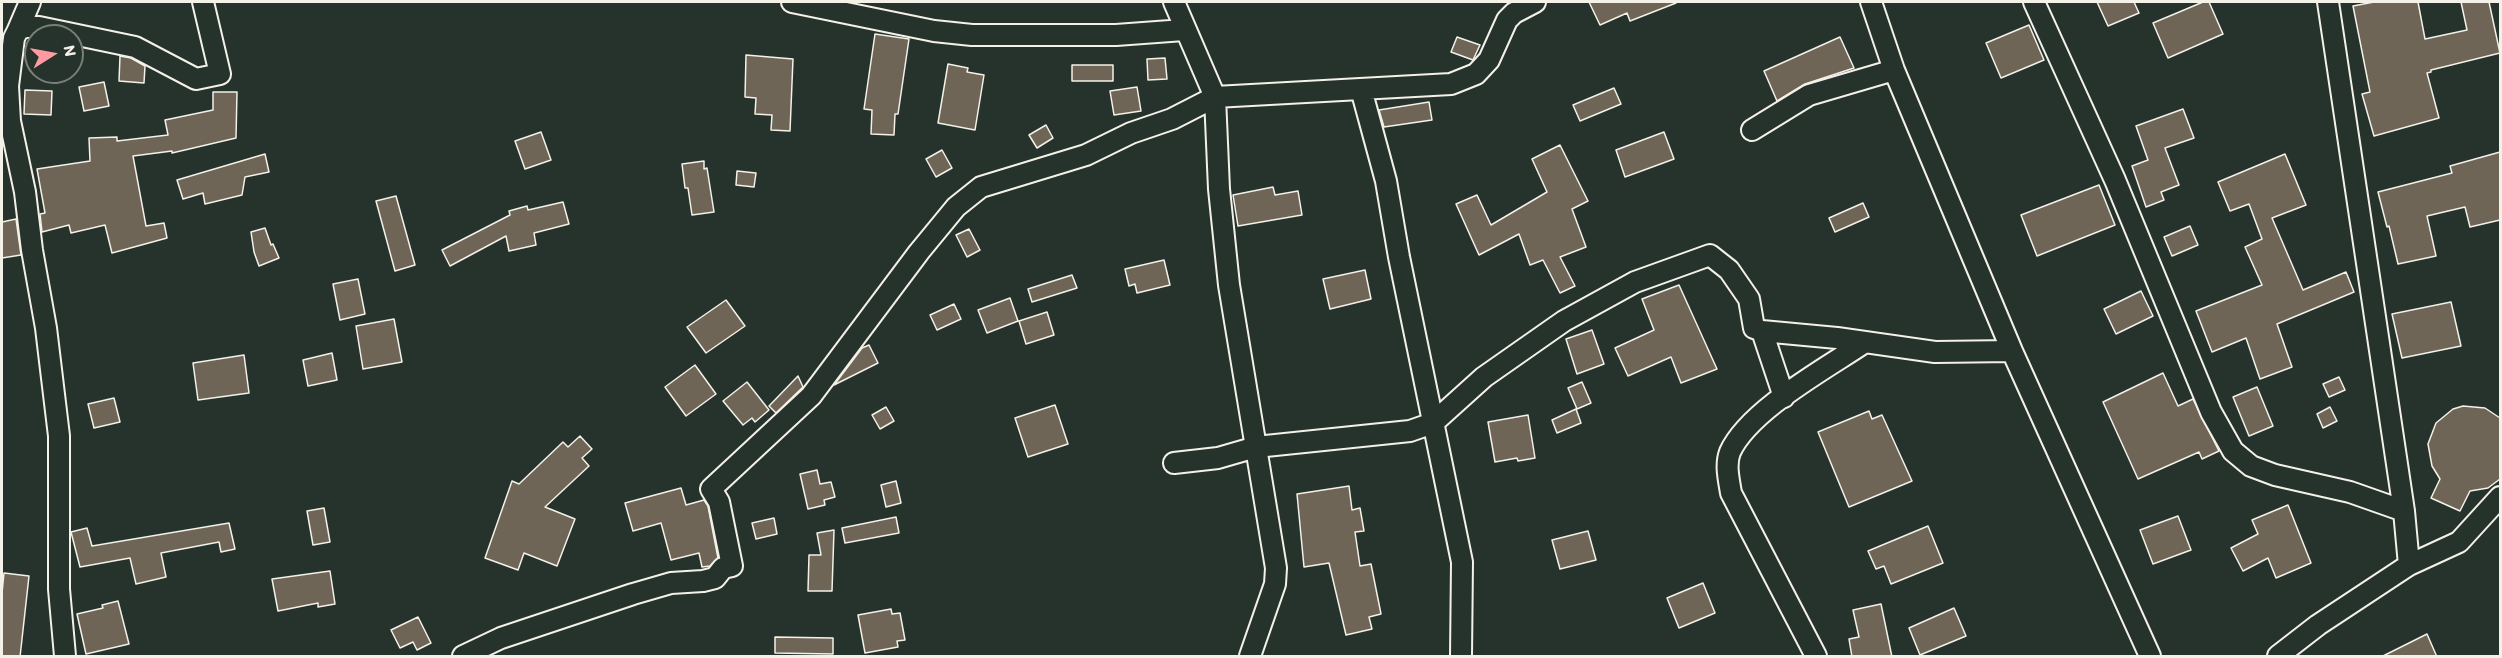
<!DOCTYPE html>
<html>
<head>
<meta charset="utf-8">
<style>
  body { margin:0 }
  #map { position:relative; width:2502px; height:658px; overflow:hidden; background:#26332d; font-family:Itim,sans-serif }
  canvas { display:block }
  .frame { position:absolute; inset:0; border:3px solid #f4f1e8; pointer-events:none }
  .north { position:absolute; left:24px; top:24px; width:60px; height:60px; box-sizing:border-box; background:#26332d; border:2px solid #787f78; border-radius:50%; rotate:79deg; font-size:16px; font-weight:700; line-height:24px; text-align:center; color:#f4f1e8 }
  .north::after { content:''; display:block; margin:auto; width:21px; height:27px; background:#ff9aa2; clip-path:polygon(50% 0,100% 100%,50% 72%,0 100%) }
</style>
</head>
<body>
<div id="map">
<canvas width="2502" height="658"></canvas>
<div class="frame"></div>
<div class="north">N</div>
</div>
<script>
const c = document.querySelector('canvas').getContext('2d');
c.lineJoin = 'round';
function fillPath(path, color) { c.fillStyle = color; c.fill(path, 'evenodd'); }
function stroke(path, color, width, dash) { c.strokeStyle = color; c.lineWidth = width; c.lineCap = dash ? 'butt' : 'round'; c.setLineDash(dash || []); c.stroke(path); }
const building = new Path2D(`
  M 1589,2 L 1676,2 L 1676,3 L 1630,21 L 1627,13 L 1600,25 Z
  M 2097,2 L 2134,2 L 2139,13 L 2108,26 Z
  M 2203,2 L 2209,2 L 2223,34 L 2168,58 L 2153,23 Z
  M 2374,2 L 2418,2 L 2425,39 L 2467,30 L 2461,2 L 2489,2 L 2500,53 L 2431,70 L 2431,72 L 2427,73 L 2439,118 L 2374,136 L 2362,94 L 2370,92 L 2353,6 Z
  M 2029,25 L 2044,60 L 2001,78 L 1986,43 Z
  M 875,34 L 909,39 L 898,114 L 895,114 L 894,135 L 871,134 L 872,110 L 864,109 Z
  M 1457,37 L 1480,45 L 1473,60 L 1451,52 Z
  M 1840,37 L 1854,68 L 1805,84 L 1777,101 L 1764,71 Z
  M 746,55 L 793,59 L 790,131 L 771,130 L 772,115 L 755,114 L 756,98 L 745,97 Z
  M 120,56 L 131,58 L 145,66 L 144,83 L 119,81 Z
  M 1165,58 L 1167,79 L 1148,80 L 1147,59 Z
  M 948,64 L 968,68 L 967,72 L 984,75 L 975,130 L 938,123 Z
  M 1072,65 L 1113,65 L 1113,81 L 1072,81 Z
  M 104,82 L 109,106 L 84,111 L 79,87 Z
  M 1137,87 L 1141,111 L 1114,115 L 1110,91 Z
  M 1614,88 L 1621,104 L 1580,121 L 1573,105 Z
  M 25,90 L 52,91 L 51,115 L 24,114 Z
  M 213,92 L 237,92 L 236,138 L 172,153 L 172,151 L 133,156 L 146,226 L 164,223 L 167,238 L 112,253 L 105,225 L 71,233 L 69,225 L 42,232 L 40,214 L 45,213 L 37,169 L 90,161 L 89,138 L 117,137 L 117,141 L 168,135 L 165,120 L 213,110 Z
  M 1429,102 L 1432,120 L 1384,127 L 1379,110 Z
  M 2183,109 L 2194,138 L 2165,148 L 2179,185 L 2161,192 L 2164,200 L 2146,207 L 2132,166 L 2148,160 L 2136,126 Z
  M 1046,125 L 1053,138 L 1037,148 L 1029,135 Z
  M 541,132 L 551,160 L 525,169 L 515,141 Z
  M 1664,132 L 1674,159 L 1625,177 L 1616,150 Z
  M 1560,145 L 1588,201 L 1572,209 L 1586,247 L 1560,257 L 1575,286 L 1560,293 L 1543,260 L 1530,265 L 1519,234 L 1479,255 L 1456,204 L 1477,195 L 1491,225 L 1547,192 L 1532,159 Z
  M 942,150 L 952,168 L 936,177 L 926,159 Z
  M 2500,152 L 2500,220 L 2470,227 L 2465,207 L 2427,216 L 2436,256 L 2398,264 L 2389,226 L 2387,227 L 2378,192 L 2452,173 L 2450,166 Z
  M 265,154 L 269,172 L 245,177 L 242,195 L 205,204 L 203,193 L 183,199 L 177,180 Z
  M 2285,154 L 2306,205 L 2272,218 L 2303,290 L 2346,272 L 2354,292 L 2277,324 L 2292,367 L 2260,379 L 2246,338 L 2212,352 L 2196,311 L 2262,285 L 2245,247 L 2262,239 L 2249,204 L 2230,211 L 2218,182 Z
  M 704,161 L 704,169 L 707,168 L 714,212 L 692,215 L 688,188 L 685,188 L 682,164 Z
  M 737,171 L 756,173 L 754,187 L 736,185 Z
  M 2099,185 L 2115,225 L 2037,256 L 2021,215 Z
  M 1273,187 L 1275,195 L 1298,191 L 1302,215 L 1238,226 L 1233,195 Z
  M 396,196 L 415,265 L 395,271 L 376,201 Z
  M 563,202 L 569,224 L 534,233 L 536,245 L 509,251 L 506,236 L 450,266 L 442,250 L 510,215 L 509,211 L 527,206 L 528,210 Z
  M 1863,203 L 1869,217 L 1835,232 L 1829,218 Z
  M 16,219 L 21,255 L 2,258 L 2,222 Z
  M 2190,226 L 2198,245 L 2172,256 L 2164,237 Z
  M 265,228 L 271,245 L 273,244 L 279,258 L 259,266 L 254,252 L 251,232 Z
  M 969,229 L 980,250 L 967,257 L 956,235 Z
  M 1164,260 L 1170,285 L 1137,293 L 1135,284 L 1129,286 L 1125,269 Z
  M 1365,270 L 1371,299 L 1330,309 L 1323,279 Z
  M 1072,275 L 1077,288 L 1032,302 L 1028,289 Z
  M 358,279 L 365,314 L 340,320 L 333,284 Z
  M 1679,285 L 1717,369 L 1681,383 L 1671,357 L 1628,376 L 1615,348 L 1654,330 L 1642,299 Z
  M 2141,291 L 2153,316 L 2116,334 L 2104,309 Z
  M 1010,298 L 1018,321 L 987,333 L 978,310 Z
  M 726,300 L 745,326 L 706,353 L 687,327 Z
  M 2451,302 L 2461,346 L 2402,358 L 2392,314 Z
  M 954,304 L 961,319 L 937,330 L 930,315 Z
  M 1047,312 L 1054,335 L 1026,344 L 1019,321 Z
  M 394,319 L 402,362 L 363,369 L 356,326 Z
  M 1592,330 L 1604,364 L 1577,374 L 1566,339 Z
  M 869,345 L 878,363 L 834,385 L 862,348 Z
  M 332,353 L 337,380 L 308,386 L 303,360 Z
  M 244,355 L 249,393 L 198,400 L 193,363 Z
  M 695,365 L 716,394 L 686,416 L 665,387 Z
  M 2163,373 L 2178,406 L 2193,399 L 2219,451 L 2202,459 L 2199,452 L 2138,479 L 2103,402 Z
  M 798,376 L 803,387 L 776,413 L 769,406 Z
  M 2339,377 L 2345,390 L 2329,397 L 2323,384 Z
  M 747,382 L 769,410 L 755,422 L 752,418 L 743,425 L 723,401 Z
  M 1582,382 L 1591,403 L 1577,409 L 1568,388 Z
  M 2257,387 L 2273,426 L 2249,436 L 2233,397 Z
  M 114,398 L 120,422 L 94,428 L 88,404 Z
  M 1055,405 L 1068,444 L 1028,457 L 1015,418 Z
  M 2463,406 L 2485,408 L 2500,418 L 2500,479 L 2488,488 L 2470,491 L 2460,511 L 2431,498 L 2440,479 L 2432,466 L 2428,444 L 2436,423 L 2453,409 Z
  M 886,407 L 894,421 L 880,429 L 872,415 Z
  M 2330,407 L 2337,421 L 2323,428 L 2317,414 Z
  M 1576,409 L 1581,423 L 1557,433 L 1552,420 Z
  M 1869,411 L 1872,419 L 1882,415 L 1912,481 L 1849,507 L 1818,432 Z
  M 1528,415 L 1535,458 L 1518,461 L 1517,458 L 1495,462 L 1488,422 Z
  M 580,436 L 592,449 L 582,458 L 589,466 L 545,507 L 575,519 L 557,566 L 524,553 L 518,570 L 485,558 L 512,481 L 519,484 L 563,442 L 568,447 Z
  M 817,470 L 820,484 L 831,482 L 835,497 L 824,500 L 825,505 L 808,509 L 800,474 Z
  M 896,481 L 901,503 L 886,507 L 881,485 Z
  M 1349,486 L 1352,510 L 1360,508 L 1364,531 L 1355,532 L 1360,566 L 1371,564 L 1381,614 L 1369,617 L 1372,629 L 1346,635 L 1329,563 L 1304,567 L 1297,494 Z
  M 681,488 L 686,505 L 704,500 L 708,506 L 718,558 L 710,566 L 702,567 L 699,553 L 671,560 L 661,523 L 633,531 L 625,503 Z
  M 2288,505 L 2311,563 L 2276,578 L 2268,558 L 2243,571 L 2231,548 L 2258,534 L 2252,520 Z
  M 324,508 L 330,542 L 313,545 L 307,511 Z
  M 2178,516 L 2191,550 L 2153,564 L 2140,530 Z
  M 896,517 L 899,533 L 845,543 L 842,528 Z
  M 774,518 L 777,534 L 756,539 L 752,523 Z
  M 229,523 L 235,549 L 221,552 L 219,542 L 161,553 L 166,577 L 136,584 L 130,558 L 80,567 L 71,532 L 87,528 L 92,546 Z
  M 1928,526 L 1943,563 L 1891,584 L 1884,566 L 1876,569 L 1868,551 Z
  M 834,530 L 832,591 L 808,591 L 809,555 L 821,555 L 817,533 Z
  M 1588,531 L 1596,560 L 1560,569 L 1552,540 Z
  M 330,571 L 335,604 L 318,607 L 318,603 L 278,611 L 272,579 Z
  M 4,573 L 29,576 L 20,657 L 2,657 L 2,593 Z
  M 1703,583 L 1715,613 L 1679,628 L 1667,598 Z
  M 118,601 L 129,644 L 86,654 L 77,614 L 103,608 L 102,605 Z
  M 1881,604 L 1892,657 L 1852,657 L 1849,639 L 1859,637 L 1853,610 Z
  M 1954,608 L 1966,636 L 1920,655 L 1909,628 Z
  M 891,609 L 892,614 L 900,613 L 905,640 L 897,641 L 898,647 L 865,653 L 858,615 Z
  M 418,617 L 431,643 L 417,650 L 413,642 L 400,648 L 391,630 Z
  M 2427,634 L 2437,657 L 2381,657 Z
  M 775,637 L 833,638 L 833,654 L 775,653 Z`);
const street = new Path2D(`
  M 792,2 L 934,31 L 972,35 L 1116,35 L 1184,30
  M 1174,2 L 1215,97 L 1219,189 L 1229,285 L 1276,568 L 1275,584 L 1250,656
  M 1871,2 L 1894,70 L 2012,351 L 2150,656
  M 2034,2 L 2115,180 L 2211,412 L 2233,451 L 2251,466 L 2275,475 L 2350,492 L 2404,511
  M 2328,2 L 2404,511 L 2409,565
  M 18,30 L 30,2
  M 1361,89 L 1386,181 L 1399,257 L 1462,562 L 1461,656
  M 1752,130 L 1809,95 L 1894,70
  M 1762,331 L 1784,397
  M 1174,463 L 1218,458 L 1256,447 L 1410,431 L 1433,423 L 1484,377 L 1564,321 L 1635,282 L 1710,255 L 1729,270 L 1749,299 L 1754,328 L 1762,331 L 1837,338 L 1935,352 L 2012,351
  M 65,656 L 59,589 L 59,436 L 46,328 L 32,250 L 25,192 L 10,121 L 8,86 L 14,38 L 18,30 L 25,27 L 39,27 L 135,47 L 196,79 L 220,74 L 203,2
  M 463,656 L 501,638 L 633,594 L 671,583 L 703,581 L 715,578 L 723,568 L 732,566 L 719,502 L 711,489 L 811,396 L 919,252 L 956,207 L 981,187 L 1086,155 L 1131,133 L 1172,119 L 1215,97 L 1451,84 L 1476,74 L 1489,60 L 1507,20 L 1514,13 L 1535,2
  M 1816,656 L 1731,493 C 1729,480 1725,465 1730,452 C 1749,410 1827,368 1865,342
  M 2278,656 L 2318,625 L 2409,565 L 2459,542 L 2500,497`);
fillPath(building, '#6e6557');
stroke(building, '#f4f1e8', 1.5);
stroke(street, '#f4f1e8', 24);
stroke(street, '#26332d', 20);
</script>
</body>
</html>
